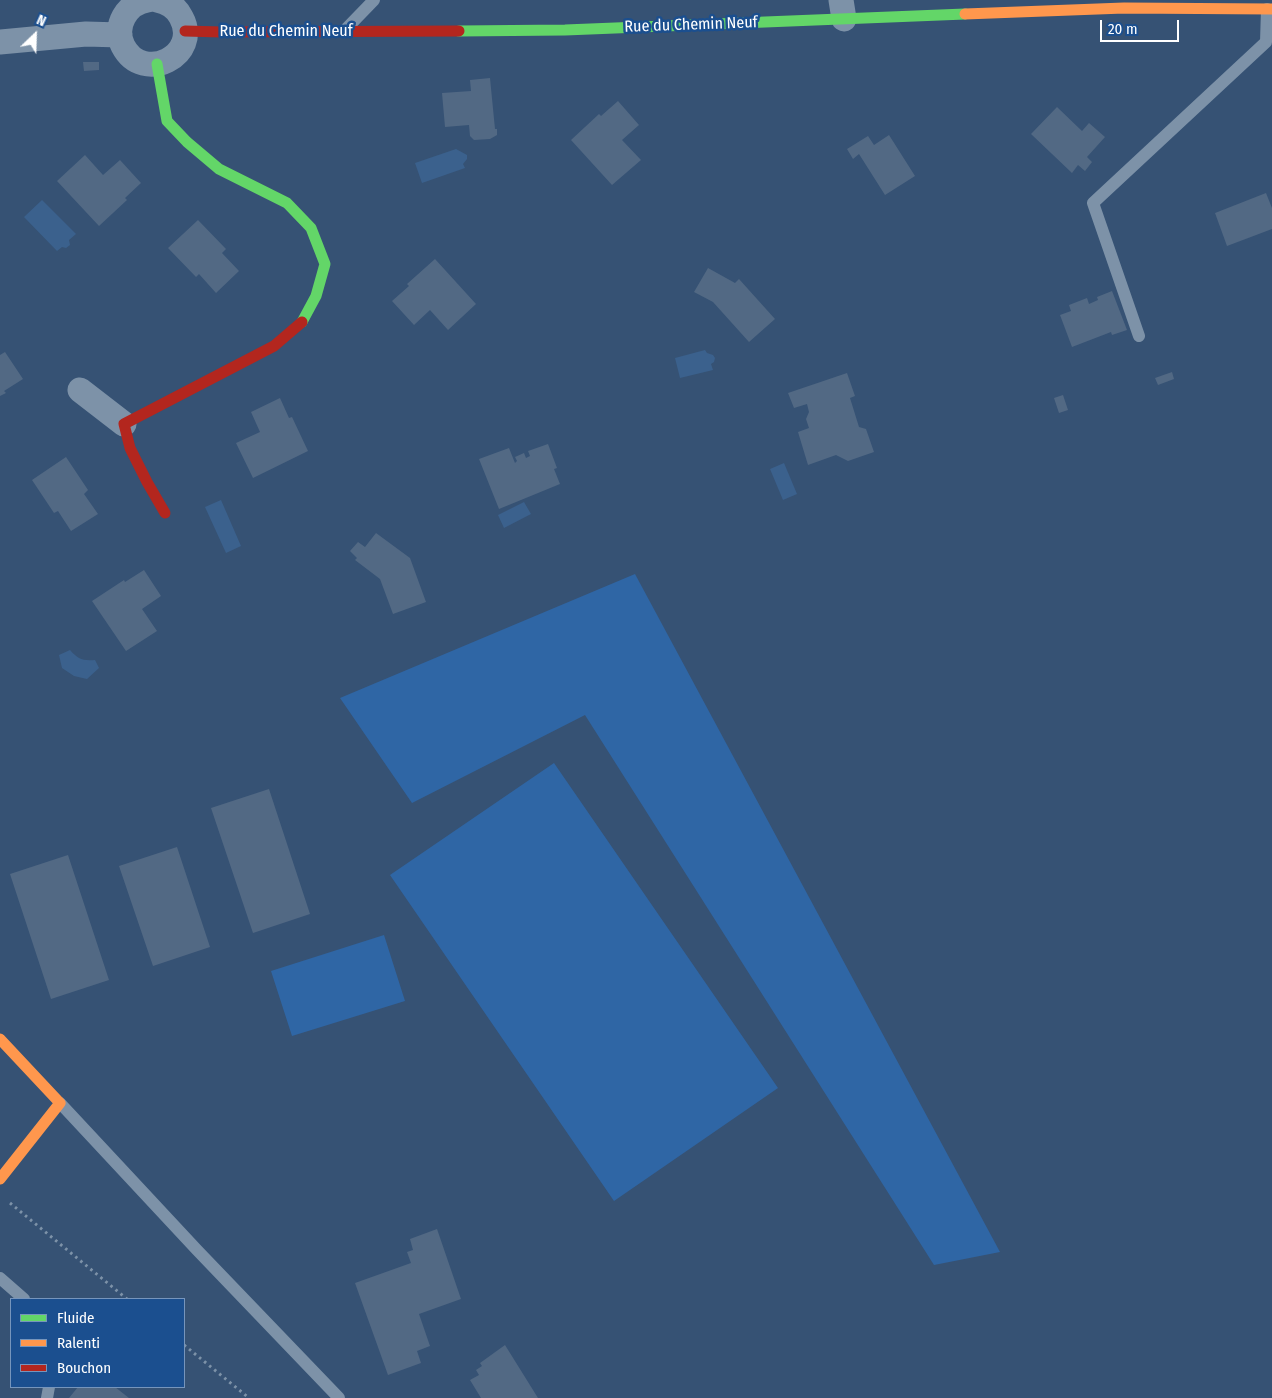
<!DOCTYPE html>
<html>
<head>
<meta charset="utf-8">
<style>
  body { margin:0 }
  #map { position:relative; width:1272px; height:1398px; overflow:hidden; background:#365274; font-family:"Fira Sans Condensed",sans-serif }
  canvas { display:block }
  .legend { position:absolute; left:10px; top:1298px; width:175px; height:90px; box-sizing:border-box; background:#1b4f8f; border:1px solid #7695bc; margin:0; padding:6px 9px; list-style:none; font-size:15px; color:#fff }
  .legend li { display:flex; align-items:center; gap:10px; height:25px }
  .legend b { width:25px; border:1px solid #7695bc }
  .north { position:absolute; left:10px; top:10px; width:50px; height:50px; -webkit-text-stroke:4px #1b4f8f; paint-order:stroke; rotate:24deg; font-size:14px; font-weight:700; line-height:20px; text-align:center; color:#fff }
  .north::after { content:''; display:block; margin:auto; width:18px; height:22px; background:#fff; clip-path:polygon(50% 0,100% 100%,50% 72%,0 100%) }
  .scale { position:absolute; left:1100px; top:20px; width:79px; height:22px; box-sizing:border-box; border:2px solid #fff; border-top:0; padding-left:6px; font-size:15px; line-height:18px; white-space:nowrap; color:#fff; -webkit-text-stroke:4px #1b4f8f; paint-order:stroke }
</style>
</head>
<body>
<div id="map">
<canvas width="1272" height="1398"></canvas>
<ul class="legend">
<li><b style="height:6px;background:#63d668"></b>Fluide</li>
<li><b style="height:6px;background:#ff974d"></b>Ralenti</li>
<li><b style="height:6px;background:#b3261e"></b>Bouchon</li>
</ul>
<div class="north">N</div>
<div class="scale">20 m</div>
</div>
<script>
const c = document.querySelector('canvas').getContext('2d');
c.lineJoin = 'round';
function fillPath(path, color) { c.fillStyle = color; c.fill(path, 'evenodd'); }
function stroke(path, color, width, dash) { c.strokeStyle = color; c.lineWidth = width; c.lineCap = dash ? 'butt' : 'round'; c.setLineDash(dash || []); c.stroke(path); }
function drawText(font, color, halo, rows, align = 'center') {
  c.font = font + ' "Fira Sans Condensed",sans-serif'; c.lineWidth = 5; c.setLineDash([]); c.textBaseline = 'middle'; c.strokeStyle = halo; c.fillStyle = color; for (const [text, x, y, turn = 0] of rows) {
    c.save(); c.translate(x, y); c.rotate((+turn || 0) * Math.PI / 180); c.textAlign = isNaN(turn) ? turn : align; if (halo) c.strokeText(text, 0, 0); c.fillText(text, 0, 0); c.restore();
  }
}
const green = new Path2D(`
  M 635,574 L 1000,1252 L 934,1265 L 585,715 L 412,803 L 340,698 Z
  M 554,763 L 778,1088 L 614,1201 L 390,875 Z
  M 384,935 L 405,1001 L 292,1036 L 271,971 Z`);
const water = new Path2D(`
  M 456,149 L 467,155 L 467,159 L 463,164 L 465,168 L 422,183 L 415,163 Z
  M 42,200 L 76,234 L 69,240 L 70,245 L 66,248 L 62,247 L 57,251 L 24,217 Z
  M 705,350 L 707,353 L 713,355 L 715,358 L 714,362 L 711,364 L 713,370 L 680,378 L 675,358 Z
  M 784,463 L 797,494 L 783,500 L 770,469 Z
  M 221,500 L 241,546 L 226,553 L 205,507 Z
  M 524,502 L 531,514 L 504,528 L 498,515 Z
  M 70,650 C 78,659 82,661 95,660 L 99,668 L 87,679 L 74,676 L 62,668 L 59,655 Z`);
const building = new Path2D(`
  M 83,62 L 99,62 L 99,70 L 84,71 Z
  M 490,78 L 495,129 L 497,129 L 497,135 L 490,139 L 474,140 L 470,136 L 469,125 L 445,127 L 442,93 L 471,91 L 470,80 Z
  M 618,101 L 639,125 L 622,140 L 641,160 L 612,185 L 571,140 L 599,114 L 601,116 Z
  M 1057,107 L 1082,131 L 1089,123 L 1105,137 L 1087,157 L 1092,162 L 1085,171 L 1078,165 L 1072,173 L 1031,134 Z
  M 889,135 L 915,176 L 885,195 L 859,154 L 853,159 L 847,149 L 868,136 L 874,145 Z
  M 85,155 L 103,175 L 120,160 L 141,183 L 125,198 L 127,200 L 99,226 L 57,181 Z
  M 1266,193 L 1272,208 L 1272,229 L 1227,246 L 1215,213 Z
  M 198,220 L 226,249 L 222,253 L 239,271 L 216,293 L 199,274 L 196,277 L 168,248 Z
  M 435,259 L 476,304 L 448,330 L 430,310 L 414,325 L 392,301 L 409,286 L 407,284 Z
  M 708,268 L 735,283 L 739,279 L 775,319 L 749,342 L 713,302 L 694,292 Z
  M 1112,291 L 1127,330 L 1112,335 L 1111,332 L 1072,347 L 1060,315 L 1071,311 L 1069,305 L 1087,298 L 1089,304 L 1098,300 L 1097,297 Z
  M 5,352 L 23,379 L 4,391 L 6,393 L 0,396 L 0,355 Z
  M 1172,372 L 1174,379 L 1158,385 L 1155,378 Z
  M 847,373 L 855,396 L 850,398 L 859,427 L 866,429 L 874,452 L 848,461 L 836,455 L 808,465 L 798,432 L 809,428 L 806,419 L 809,412 L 807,404 L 794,408 L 788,393 Z
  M 1063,395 L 1068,410 L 1059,413 L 1054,398 Z
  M 280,398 L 289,418 L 292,417 L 308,451 L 253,478 L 236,443 L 260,432 L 251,412 Z
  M 548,444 L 557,468 L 554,469 L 560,484 L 499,509 L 479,459 L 509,448 L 515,463 L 517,461 L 515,457 L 524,453 L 526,458 L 530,456 L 528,451 Z
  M 66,457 L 88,490 L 84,494 L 98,514 L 71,531 L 58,511 L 54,513 L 32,480 Z
  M 376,533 L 410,558 L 426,602 L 393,614 L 380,579 L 355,560 L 357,558 L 350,551 L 358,542 L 365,547 Z
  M 144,570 L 161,596 L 142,609 L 157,631 L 126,651 L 92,601 L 124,580 L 125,582 Z
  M 269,789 L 310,914 L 253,933 L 211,808 Z
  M 177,847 L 210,947 L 153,966 L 119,866 Z
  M 68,855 L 109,980 L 51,999 L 10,874 Z
  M 437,1229 L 461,1299 L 419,1314 L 430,1346 L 417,1351 L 421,1363 L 388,1375 L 355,1283 L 411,1263 L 407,1252 L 413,1250 L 410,1239 Z
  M 505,1345 L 538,1398 L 481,1398 L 470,1380 L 479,1375 L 476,1370 L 482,1366 L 480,1363 Z
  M 78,1387 L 115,1387 L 129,1398 L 69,1398 Z`);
const path = new Path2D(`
  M 10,1203 L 127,1299
  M 184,1345 L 249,1398`);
const lane = new Path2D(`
  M 345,30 L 374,0
  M 1139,336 L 1093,203 L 1266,42 L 1267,9
  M 60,1103 L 197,1250 L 339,1398
  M 0,1278 L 24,1299
  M 47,1398 L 49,1387`);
const street = new Path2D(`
  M 148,0 C 127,3 113,26 123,46 C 143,85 202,55 181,17 C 176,7 167,2 157,0
  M 841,0 L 844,19
  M 0,42 L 86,34 L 120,35
  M 80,390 L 124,424`);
const fast = new Path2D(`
  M 459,31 L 565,30 L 965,14
  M 157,64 L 167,121 L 187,142 L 219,169 L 287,203 L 311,228 L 325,264 L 316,296 L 302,322`);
const slow = new Path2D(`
  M 965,14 L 1124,8 L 1272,9
  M 0,1039 L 60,1103 L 0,1179`);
const jam = new Path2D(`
  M 185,31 L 221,32 L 459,31
  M 165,513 L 147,482 L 130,448 L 124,424 L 274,346 L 302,322`);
const streetNames = [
  ["Rue du Chemin Neuf",691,25,-2],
  ["Rue du Chemin Neuf",286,32]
];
fillPath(green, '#2f66a5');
fillPath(water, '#3b618d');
fillPath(building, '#526984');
stroke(path, '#7d92a8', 3, [2.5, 4]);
stroke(lane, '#7d92a8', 12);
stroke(street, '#7d92a8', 25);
stroke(fast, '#63d668', 11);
stroke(slow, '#ff974d', 11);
stroke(jam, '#b3261e', 11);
drawText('16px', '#fff', '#1b4f8f', streetNames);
</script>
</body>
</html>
